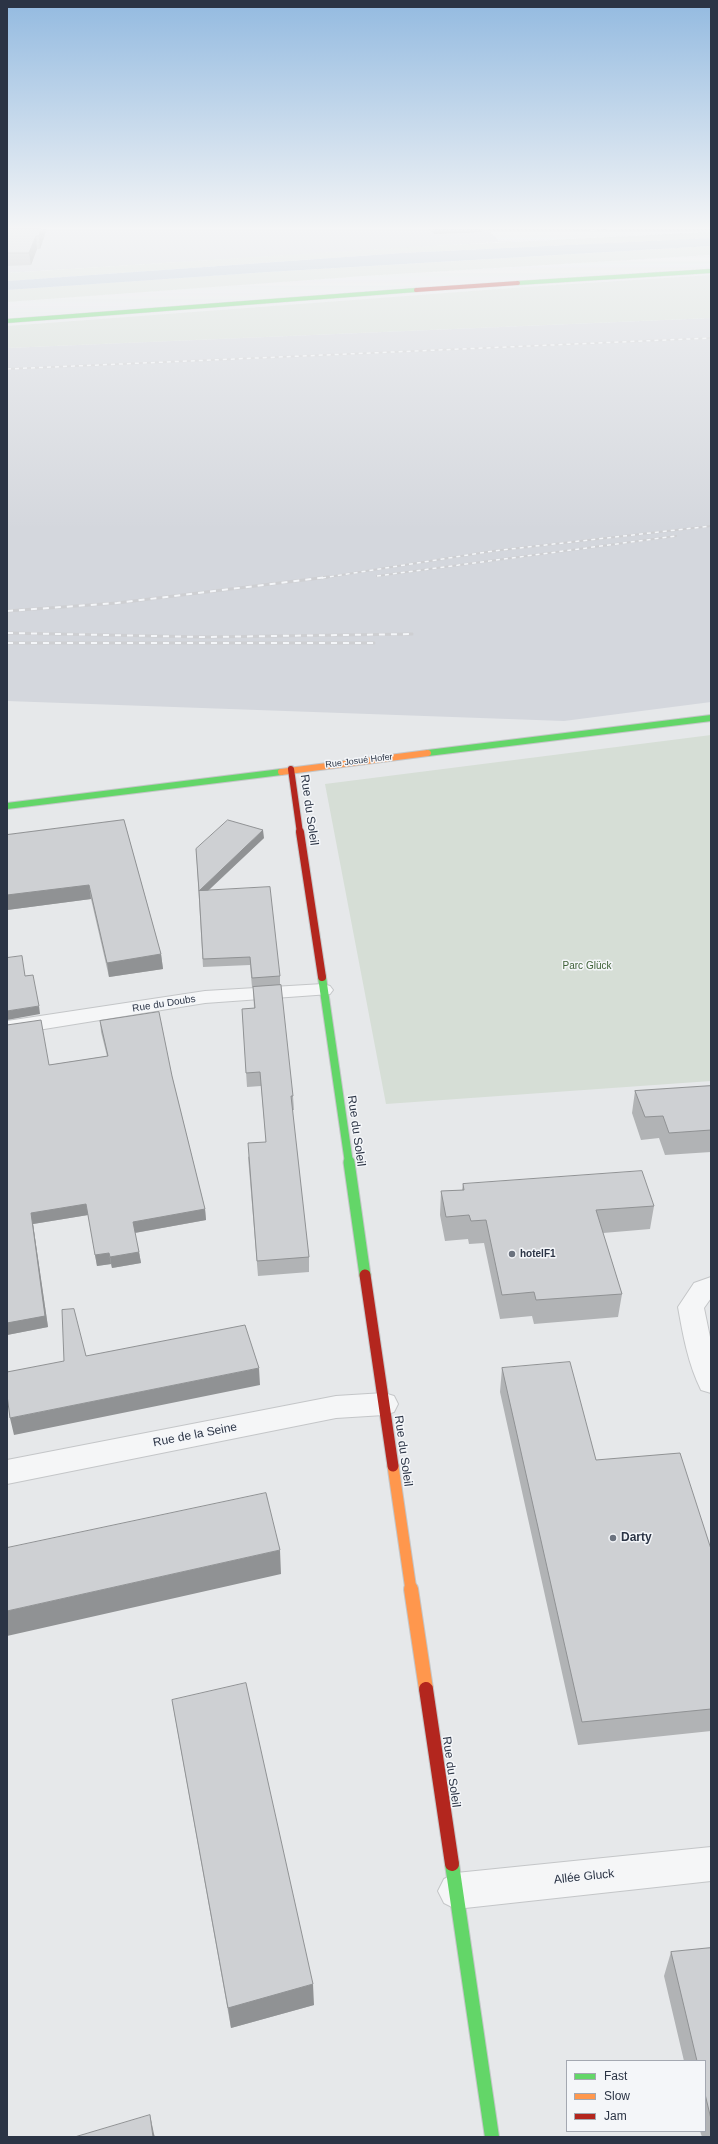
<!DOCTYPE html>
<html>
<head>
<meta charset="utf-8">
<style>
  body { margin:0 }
  #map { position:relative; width:718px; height:2144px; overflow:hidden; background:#e6e8ea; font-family:Arial,sans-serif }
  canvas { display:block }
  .frame { position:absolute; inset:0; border:8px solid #2b3445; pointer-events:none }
  .legend { position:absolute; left:566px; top:2060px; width:140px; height:72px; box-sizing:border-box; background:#f4f6f9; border:1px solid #a4a8b1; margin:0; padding:5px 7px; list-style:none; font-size:12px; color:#2b3445 }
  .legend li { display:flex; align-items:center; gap:8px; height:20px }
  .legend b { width:20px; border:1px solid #a4a8b1 }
</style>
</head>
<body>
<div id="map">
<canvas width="718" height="2144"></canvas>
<div class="frame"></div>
<ul class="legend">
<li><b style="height:5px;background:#63d668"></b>Fast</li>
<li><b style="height:5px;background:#ff974d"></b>Slow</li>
<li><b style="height:5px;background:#b3261e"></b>Jam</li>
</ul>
</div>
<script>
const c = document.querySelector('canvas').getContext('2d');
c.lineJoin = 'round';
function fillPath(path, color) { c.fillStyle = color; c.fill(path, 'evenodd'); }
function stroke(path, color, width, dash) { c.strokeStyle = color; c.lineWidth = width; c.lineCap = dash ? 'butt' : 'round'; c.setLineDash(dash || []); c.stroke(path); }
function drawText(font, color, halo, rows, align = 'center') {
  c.font = font + ' Arial,sans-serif'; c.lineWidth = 3; c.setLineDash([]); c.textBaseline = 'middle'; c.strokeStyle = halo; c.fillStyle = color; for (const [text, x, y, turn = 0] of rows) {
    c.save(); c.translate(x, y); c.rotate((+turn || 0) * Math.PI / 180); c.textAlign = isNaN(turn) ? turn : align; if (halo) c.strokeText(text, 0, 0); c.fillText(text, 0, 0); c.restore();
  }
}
const built = new Path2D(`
  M 7,229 L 487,229 L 500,242 L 7,273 Z
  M 711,318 L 711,702 L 564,721 L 7,701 L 7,348 Z`);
const green = new Path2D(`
  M 711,232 L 711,238 L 402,253 L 7,281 L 7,273 L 410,247 Z
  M 711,246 L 711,255 L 365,276 L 7,302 L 7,290 L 269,272 Z
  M 711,275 L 711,318 L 7,348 L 7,326 L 525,287 Z
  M 711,735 L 711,1081 L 386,1104 L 325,784 Z`);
const water = new Path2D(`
  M 711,238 L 711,246 L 269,272 L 7,290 L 7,281 L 402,253 Z`);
const street = new Path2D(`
  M 323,984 L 330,986 L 333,990 L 330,994 L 205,1003 L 7,1035 L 7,1021 L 205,991 Z
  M 711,1277 L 711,1298 L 704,1308 L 711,1342 L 711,1393 L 701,1390 C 688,1364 683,1335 678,1307 L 694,1283 Z
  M 384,1393 L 394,1396 L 398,1404 L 394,1412 L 384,1415 L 336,1418 L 7,1484 L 7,1460 L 336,1396 Z
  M 711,1847 L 711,1881 L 456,1909 L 444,1903 L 438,1891 L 444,1879 L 456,1873 Z`);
const fastFar4 = new Path2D(`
  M 518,283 L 711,271
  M 7,321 L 416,290`);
const fastFar3 = new Path2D(`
  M 428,753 L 711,718
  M 7,806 L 281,772`);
const fastFar2 = new Path2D(`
  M 322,977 L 349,1163`);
const fastFar1 = new Path2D(`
  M 349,1162 L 365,1275`);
const fast = new Path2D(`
  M 452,1864 L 492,2137`);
const slowFar2 = new Path2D(`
  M 281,772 L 428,753`);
const slowFar1 = new Path2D(`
  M 393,1466 L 411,1590`);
const slow = new Path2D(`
  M 411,1589 L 426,1689`);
const jamFar4 = new Path2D(`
  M 416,290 L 518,283`);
const jamFar3 = new Path2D(`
  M 291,769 L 300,833`);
const jamFar2 = new Path2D(`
  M 300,832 L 322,977`);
const jamFar1 = new Path2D(`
  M 365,1275 L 393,1466`);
const jam = new Path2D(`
  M 426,1689 L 452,1864`);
const railFar1 = new Path2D(`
  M 7,369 L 711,338
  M 377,576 L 676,536
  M 322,578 L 493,551 L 711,526`);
const rail = new Path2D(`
  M 7,611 L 117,603 L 328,577
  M 7,633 L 205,637 L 412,634
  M 7,643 L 374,643`);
const wall = new Path2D(`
  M 7,229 L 47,229 L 40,249 L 37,249 L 31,265 L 7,266 Z
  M 428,229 L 483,229 L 482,232 L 434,234 Z
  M 572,229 L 621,229 L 574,231 Z
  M 124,820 L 161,954 L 163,969 L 109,977 L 91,899 L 7,910 L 7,835 Z
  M 264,838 L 208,891 L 280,976 L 280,985 L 252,987 L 250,965 L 203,967 L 196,849 Z
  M 253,987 L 293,1096 L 294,1110 L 292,1110 L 309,1257 L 309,1272 L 258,1276 L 248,1157 L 266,1142 L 261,1086 L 247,1087 L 242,1009 L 254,1008 Z
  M 100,1021 L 172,1076 L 205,1209 L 206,1220 L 135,1233 L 139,1252 L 141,1263 L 112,1268 L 111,1264 L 97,1266 L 88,1215 L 33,1224 L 48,1327 L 7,1335 L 7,1025 L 49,1065 L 107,1056 L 101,1032 Z
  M 711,1086 L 711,1152 L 665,1155 L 659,1138 L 641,1140 L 632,1113 L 635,1091 Z
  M 463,1184 L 654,1206 L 650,1229 L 603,1233 L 622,1294 L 618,1317 L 534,1324 L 532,1316 L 500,1319 L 484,1243 L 469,1244 L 468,1239 L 445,1241 L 440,1215 L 441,1191 L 462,1190 Z
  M 502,1368 L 596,1460 L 711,1549 L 711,1731 L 578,1745 L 500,1392 Z
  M 172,1700 L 314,2005 L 231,2028 L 176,1723 Z
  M 711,1948 L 711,2137 L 702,2137 L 700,2131 L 705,2131 L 705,2061 L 684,2061 L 664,1976 L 671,1952 Z`);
const shadedWall = new Path2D(`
  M 41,229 L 47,229 L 40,249 L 39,236 Z
  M 434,229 L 483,229 L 482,232 L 434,234 Z
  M 36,236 L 37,249 L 31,265 L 29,253 Z
  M 263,830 L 264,838 L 199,899 L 199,891 Z
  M 89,885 L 91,899 L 7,910 L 7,895 Z
  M 161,954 L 163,969 L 109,977 L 107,963 Z
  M 39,1006 L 40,1014 L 7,1020 L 7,1011 Z
  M 86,1204 L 88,1215 L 33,1224 L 48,1327 L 7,1335 L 7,1323 L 31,1213 Z
  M 205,1209 L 206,1220 L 134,1233 L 133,1222 Z
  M 139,1252 L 141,1263 L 112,1268 L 110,1257 Z
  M 109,1253 L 111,1264 L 97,1266 L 95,1255 Z
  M 259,1368 L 260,1385 L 14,1435 L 10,1418 Z
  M 280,1550 L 281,1574 L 7,1636 L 7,1611 Z
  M 313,1984 L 314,2005 L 231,2028 L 228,2008 Z
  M 150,2115 L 154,2134 L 155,2137 L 153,2137 Z`);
const building = new Path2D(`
  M 7,229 L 41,229 L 39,236 L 36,236 L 29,253 L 7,253 Z
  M 124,820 L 161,954 L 107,963 L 89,885 L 7,895 L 7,835 Z
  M 228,820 L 263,830 L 199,891 L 196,849 Z
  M 270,887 L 280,976 L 252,978 L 250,957 L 203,959 L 199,891 Z
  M 22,956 L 25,976 L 33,975 L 39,1006 L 7,1011 L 7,958 Z
  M 281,985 L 293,1096 L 291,1096 L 309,1257 L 257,1261 L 248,1143 L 266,1142 L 260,1072 L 246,1073 L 242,1009 L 255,1008 L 253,987 Z
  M 159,1012 L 172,1076 L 205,1209 L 133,1222 L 139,1252 L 110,1257 L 109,1253 L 95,1255 L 86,1204 L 31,1213 L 45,1316 L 7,1323 L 7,1025 L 41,1020 L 49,1065 L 108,1056 L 100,1021 Z
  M 711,1086 L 711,1130 L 669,1133 L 663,1116 L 645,1117 L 635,1091 Z
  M 642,1171 L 654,1206 L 596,1210 L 622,1294 L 536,1300 L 534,1292 L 502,1295 L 486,1220 L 471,1221 L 469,1215 L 446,1217 L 441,1191 L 464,1190 L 463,1184 Z
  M 74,1309 L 86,1356 L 245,1325 L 259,1368 L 10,1418 L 7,1395 L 7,1372 L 64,1361 L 62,1310 Z
  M 570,1362 L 596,1460 L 680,1453 L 711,1549 L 711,1709 L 582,1722 L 502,1368 Z
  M 266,1493 L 280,1550 L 7,1611 L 7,1548 Z
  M 246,1683 L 313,1984 L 228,2008 L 172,1700 Z
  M 711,1948 L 711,2119 L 705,2094 L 705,2061 L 697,2061 L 671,1952 Z
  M 150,2115 L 153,2137 L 75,2137 Z`);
const markers = [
  [512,1254,4,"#6c737f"],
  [613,1538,4,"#6c737f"]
];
const farStreetnames = [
  ["Rue Josué Hofer",359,761,-7]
];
const parkNames = [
  ["Parc Glück",587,966]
];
const streetNames = [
  ["Rue du Doubs",164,1004,-9]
];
const poiNames = [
  ["hotelF1",520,1254]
];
const nearStreetnames = [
  ["Rue du Soleil",309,810,82],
  ["Rue du Soleil",356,1131,82],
  ["Rue de la Seine",195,1435,-11],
  ["Rue du Soleil",403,1451,82],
  ["Rue du Soleil",451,1772,82],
  ["Allée Gluck",584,1877,-6]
];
const nearPoinames = [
  ["Darty",621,1538]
];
fillPath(built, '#d4d7dd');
fillPath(green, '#d6ded6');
fillPath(water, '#b4c4d5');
stroke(street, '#c4c6c8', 2);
stroke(fastFar4, '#c4c6c8', 5);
stroke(fastFar3, '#c4c6c8', 8);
stroke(fastFar2, '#c4c6c8', 10);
stroke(fastFar1, '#c4c6c8', 13);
stroke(fast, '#c4c6c8', 16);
stroke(slowFar2, '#c4c6c8', 8);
stroke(slowFar1, '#c4c6c8', 13);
stroke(slow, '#c4c6c8', 16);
stroke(jamFar4, '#c4c6c8', 5);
stroke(jamFar3, '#c4c6c8', 8);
stroke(jamFar2, '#c4c6c8', 10);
stroke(jamFar1, '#c4c6c8', 13);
stroke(jam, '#c4c6c8', 16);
fillPath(street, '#f5f6f7');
stroke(fastFar4, '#63d668', 4);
stroke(fastFar3, '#63d668', 6);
stroke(fastFar2, '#63d668', 8);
stroke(fastFar1, '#63d668', 11);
stroke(fast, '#63d668', 14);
stroke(slowFar2, '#ff974d', 6);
stroke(slowFar1, '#ff974d', 11);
stroke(slow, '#ff974d', 14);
stroke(jamFar4, '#b3261e', 4);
stroke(jamFar3, '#b3261e', 6);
stroke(jamFar2, '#b3261e', 8);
stroke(jamFar1, '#b3261e', 11);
stroke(jam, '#b3261e', 14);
stroke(railFar1, '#cecfd2', 2);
stroke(rail, '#cecfd2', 3);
stroke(railFar1, '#f4f6f9', 1.5, [4]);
stroke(rail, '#f4f6f9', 2, [6]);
fillPath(wall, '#b1b3b5');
fillPath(shadedWall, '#909294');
fillPath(building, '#ced0d3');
stroke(building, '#909294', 1);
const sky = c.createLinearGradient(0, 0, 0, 530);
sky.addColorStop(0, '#93bae0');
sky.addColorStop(0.43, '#f4f5f6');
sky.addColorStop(1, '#f4f5f600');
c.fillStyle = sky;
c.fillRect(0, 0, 718, 530);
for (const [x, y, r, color] of markers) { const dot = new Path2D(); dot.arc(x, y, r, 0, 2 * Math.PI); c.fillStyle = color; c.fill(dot); stroke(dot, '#f4f6f9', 1.5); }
drawText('9px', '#2b3445', '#f4f6f9', farStreetnames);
drawText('10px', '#3f6138', '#f4f6f9', parkNames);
drawText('10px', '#2b3445', '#f4f6f9', streetNames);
drawText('bold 10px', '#2b3445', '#f4f6f9', poiNames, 'left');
drawText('12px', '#2b3445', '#f4f6f9', nearStreetnames);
drawText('bold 12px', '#2b3445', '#f4f6f9', nearPoinames, 'left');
</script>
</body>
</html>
